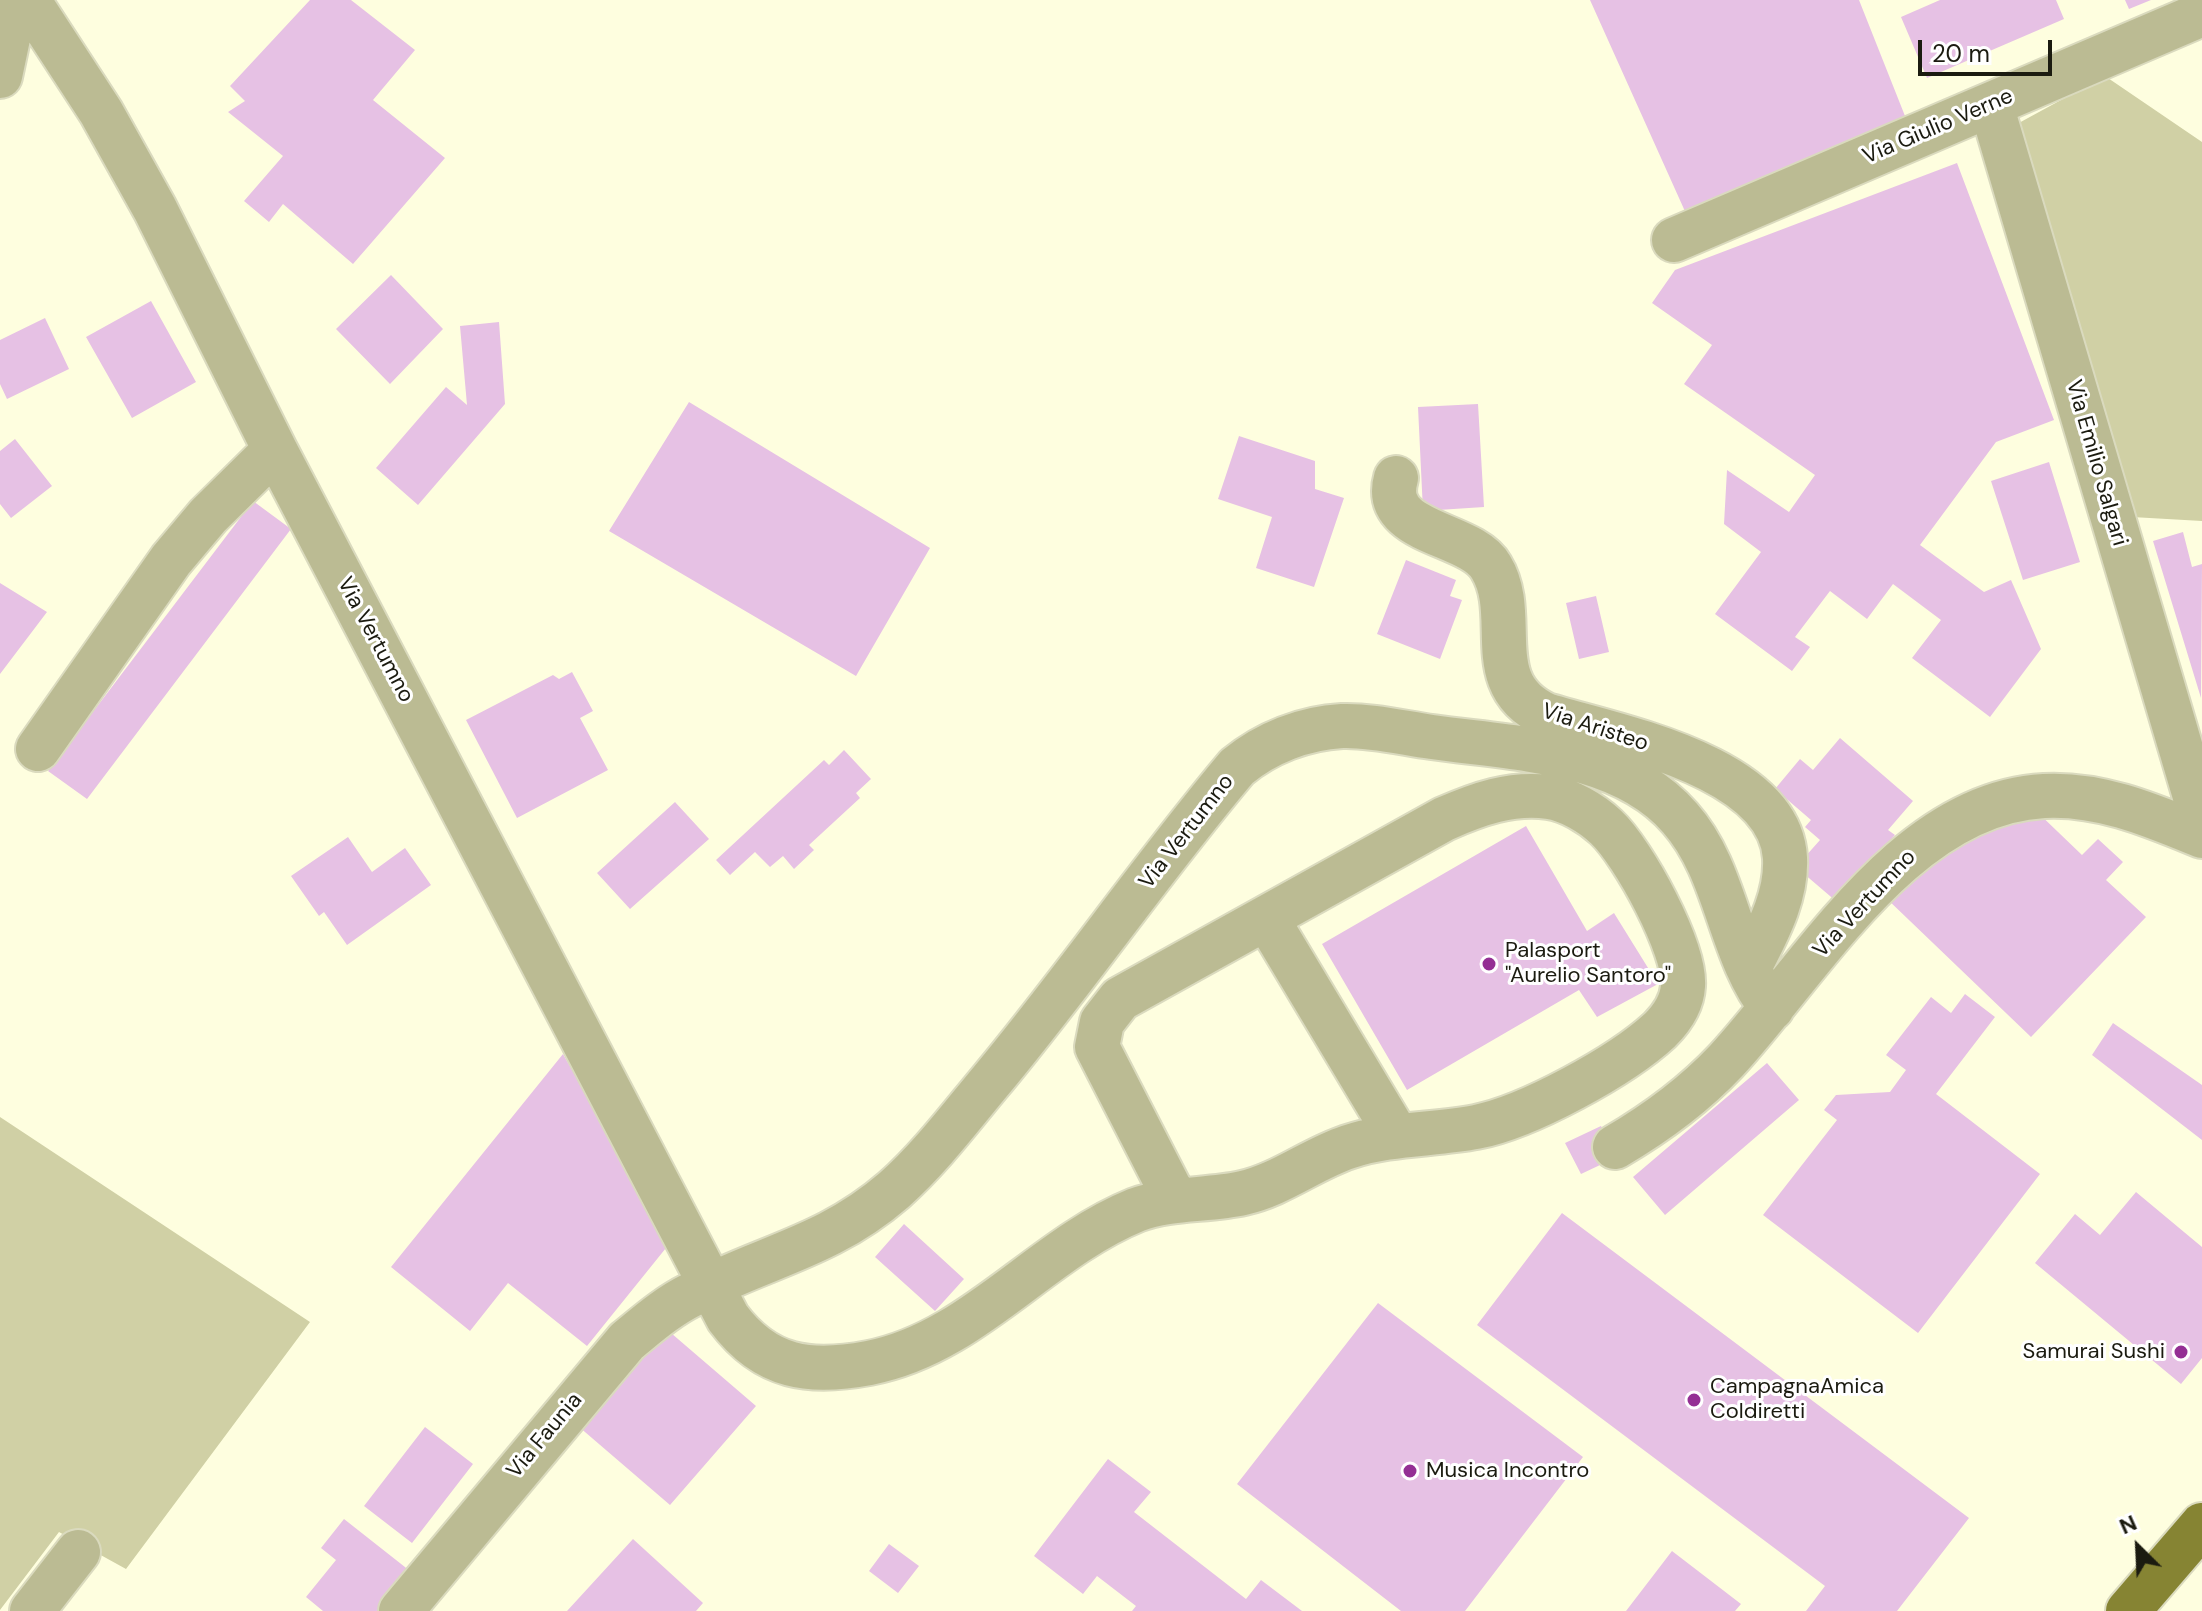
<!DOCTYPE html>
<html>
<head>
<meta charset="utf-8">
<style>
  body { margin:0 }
  #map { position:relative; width:2202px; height:1611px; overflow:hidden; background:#fefedf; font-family:"DM Sans",sans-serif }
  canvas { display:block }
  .north { position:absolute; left:2098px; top:1507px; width:80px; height:80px; -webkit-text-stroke:6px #fff; paint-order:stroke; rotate:336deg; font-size:22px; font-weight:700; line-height:32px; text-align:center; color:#1b1b10 }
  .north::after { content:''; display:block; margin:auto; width:28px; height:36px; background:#1b1b10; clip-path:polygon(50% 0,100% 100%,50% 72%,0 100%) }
  .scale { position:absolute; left:1918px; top:40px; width:134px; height:36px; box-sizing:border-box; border:4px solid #1b1b10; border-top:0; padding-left:10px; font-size:24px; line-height:28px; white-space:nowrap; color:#1b1b10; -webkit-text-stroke:6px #fff; paint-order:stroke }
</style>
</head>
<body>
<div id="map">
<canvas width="2202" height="1611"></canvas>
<div class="north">N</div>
<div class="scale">20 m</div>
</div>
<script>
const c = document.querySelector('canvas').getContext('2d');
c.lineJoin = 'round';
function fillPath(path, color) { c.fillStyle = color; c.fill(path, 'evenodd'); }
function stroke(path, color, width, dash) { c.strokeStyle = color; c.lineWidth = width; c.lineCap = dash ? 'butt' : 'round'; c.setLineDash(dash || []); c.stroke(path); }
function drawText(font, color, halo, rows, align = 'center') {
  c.font = font + ' "DM Sans",sans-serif'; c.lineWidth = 6; c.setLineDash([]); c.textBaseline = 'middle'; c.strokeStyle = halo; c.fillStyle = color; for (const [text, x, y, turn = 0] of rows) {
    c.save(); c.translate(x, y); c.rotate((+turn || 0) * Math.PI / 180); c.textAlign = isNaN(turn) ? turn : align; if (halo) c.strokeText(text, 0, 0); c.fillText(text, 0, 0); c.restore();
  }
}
const green = new Path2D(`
  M 2105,76 L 2202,142 L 2202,521 L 2132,517 L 2017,124 Z
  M 0,1117 L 310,1322 L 126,1569 L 59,1532 L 0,1610 Z`);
const building = new Path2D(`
  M 310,0 L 351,0 L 415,50 L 373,100 L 445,158 L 353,264 L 283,204 L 269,222 L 244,201 L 283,156 L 228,112 L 245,101 L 230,86 Z
  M 1590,0 L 1859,0 L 1905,116 L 1688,218 Z
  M 1940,0 L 2056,0 L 2064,19 L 1927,78 L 1901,17 Z
  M 2125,0 L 2151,0 L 2129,9 Z
  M 1957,163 L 2054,420 L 1996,442 L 1920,545 L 1984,592 L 2011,580 L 2041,649 L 1990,717 L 1912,658 L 1941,620 L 1893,584 L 1867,619 L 1830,591 L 1795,637 L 1810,647 L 1792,671 L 1715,614 L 1761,552 L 1724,524 L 1727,470 L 1789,512 L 1815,475 L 1684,384 L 1712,345 L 1652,303 L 1675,270 Z
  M 391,275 L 443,329 L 390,384 L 336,329 Z
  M 151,301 L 196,382 L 132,418 L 86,337 Z
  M 45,318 L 69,369 L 7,399 L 0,384 L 0,340 Z
  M 499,322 L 505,404 L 418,505 L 376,468 L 446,387 L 467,405 L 460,326 Z
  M 689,402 L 930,548 L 856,676 L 609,531 Z
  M 1478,404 L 1484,507 L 1423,511 L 1418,407 Z
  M 1239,436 L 1315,461 L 1315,489 L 1344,498 L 1314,587 L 1256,568 L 1272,517 L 1218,499 Z
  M 15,439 L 52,486 L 11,518 L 0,504 L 0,451 Z
  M 2049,462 L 2080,562 L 2023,580 L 1991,481 Z
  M 253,501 L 291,529 L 87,799 L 48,771 Z
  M 2183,532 L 2192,567 L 2202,564 L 2201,698 L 2153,541 Z
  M 1406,560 L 1456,580 L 1450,596 L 1462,600 L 1440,659 L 1377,634 Z
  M 0,583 L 47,612 L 0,674 Z
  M 1596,596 L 1609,652 L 1579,659 L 1566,603 Z
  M 572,672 L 593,711 L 580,718 L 608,770 L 517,818 L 466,720 L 553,675 L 559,679 Z
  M 1840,738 L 1913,801 L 1888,830 L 1895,835 L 1837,902 L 1796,867 L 1820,840 L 1805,827 L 1811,820 L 1775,789 L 1800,759 L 1813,770 Z
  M 844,750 L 871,779 L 856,793 L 860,798 L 809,845 L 814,850 L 794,869 L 783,856 L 770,867 L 755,852 L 730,875 L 716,860 L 824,760 L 829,765 Z
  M 675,802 L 709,839 L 630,909 L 597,873 Z
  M 2032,807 L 2082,855 L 2098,839 L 2123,862 L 2106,880 L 2146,917 L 2031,1037 L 1885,897 L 1936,850 Z
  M 1526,826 L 1587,931 L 1614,913 L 1658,984 L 1597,1017 L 1579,990 L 1407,1090 L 1322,944 Z
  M 348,837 L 372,872 L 405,848 L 431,885 L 347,945 L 324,912 L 319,916 L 291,876 Z
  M 1965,994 L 1995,1017 L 1936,1094 L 2040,1174 L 1918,1333 L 1763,1215 L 1837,1120 L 1824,1110 L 1836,1095 L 1890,1092 L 1906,1070 L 1886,1055 L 1931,997 L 1951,1013 Z
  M 2113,1023 L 2202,1085 L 2202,1140 L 2092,1055 Z
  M 563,1054 L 670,1243 L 587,1346 L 508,1283 L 470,1331 L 391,1267 Z
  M 1767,1063 L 1799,1100 L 1665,1215 L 1633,1177 Z
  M 1601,1126 L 1617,1157 L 1581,1174 L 1565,1143 Z
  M 2136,1192 L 2202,1247 L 2202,1358 L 2181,1384 L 2035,1263 L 2075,1214 L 2100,1235 Z
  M 1562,1213 L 1969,1518 L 1897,1611 L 1806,1611 L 1825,1586 L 1477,1325 Z
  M 904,1224 L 964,1279 L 935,1311 L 875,1257 Z
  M 1378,1303 L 1583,1457 L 1465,1611 L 1401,1611 L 1237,1484 Z
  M 664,1327 L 756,1406 L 670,1505 L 578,1426 Z
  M 425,1427 L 473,1464 L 412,1543 L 364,1506 Z
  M 1108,1459 L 1151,1492 L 1134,1512 L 1246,1599 L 1261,1580 L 1302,1611 L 1132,1611 L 1136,1606 L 1097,1576 L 1083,1594 L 1034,1556 Z
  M 344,1519 L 410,1571 L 377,1611 L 323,1611 L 306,1597 L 336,1560 L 321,1548 Z
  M 633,1539 L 703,1603 L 696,1611 L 567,1611 Z
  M 889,1544 L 919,1566 L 898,1593 L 869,1571 Z
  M 1672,1551 L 1741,1604 L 1735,1611 L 1626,1611 Z`);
const minor = new Path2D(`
  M 28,0 L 101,112 L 155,209 L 275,450 L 728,1318 C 766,1369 810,1374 869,1363 C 973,1343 1040,1249 1136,1210 C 1170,1197 1208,1201 1243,1193 C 1280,1185 1312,1159 1348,1147 C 1389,1133 1434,1135 1476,1127 C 1528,1117 1621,1066 1660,1030 C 1671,1019 1682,1003 1683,986 C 1686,949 1633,852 1606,827 C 1591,813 1569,800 1549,797 C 1511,792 1478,804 1444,819 L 1120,999 L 1102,1022 L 1097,1047 L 1176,1201
  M 0,76 L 16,0
  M 1991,105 L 2202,820
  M 1674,240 L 2202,14
  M 1396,478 C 1380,535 1470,531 1491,567 C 1521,616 1478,684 1546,715 C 1615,736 1780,766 1785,858 C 1787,898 1766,934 1749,968
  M 38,749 L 171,560 L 208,516 L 275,450
  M 1267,919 L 1397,1136
  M 1615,1147 C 1656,1123 1693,1096 1726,1061 C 1812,968 1905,803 2044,796 C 2100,793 2151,815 2202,836
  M 32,1611 L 78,1552
  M 401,1611 L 627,1341 C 648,1324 667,1307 691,1295 C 764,1256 827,1248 894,1190 C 930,1158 960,1118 990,1082 C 1076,979 1151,869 1237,767 C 1266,743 1304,728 1342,726 C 1372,725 1403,733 1432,737 C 1515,749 1621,750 1680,818 C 1728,872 1728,953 1772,1008`);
const major = new Path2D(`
  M 2128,1611 L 2202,1525`);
const markers = [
  [1489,964,8,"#942f94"],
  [2181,1352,8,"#942f94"],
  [1694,1400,8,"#942f94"],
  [1410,1471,8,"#942f94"]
];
const streetNames = [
  ["Via Giulio Verne",1938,127,-23],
  ["Via Emilio Salgari",2096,463,74],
  ["Via Vertumno",375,640,62],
  ["Via Aristeo",1595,728,18],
  ["Via Vertumno",1187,832,-52],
  ["Via Vertumno",1865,904,-47],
  ["Via Faunia",545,1436,-50]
];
const poiNames = [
  ["Palasport",1505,951],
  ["\"Aurelio Santoro\"",1505,976],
  ["Samurai Sushi",2165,1352,"right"],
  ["CampagnaAmica",1710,1387],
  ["Coldiretti",1710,1412],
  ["Musica Incontro",1426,1471]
];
fillPath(green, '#d0d0a5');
fillPath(building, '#e6c1e4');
stroke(minor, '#dadabe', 48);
stroke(major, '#dadabe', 48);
stroke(minor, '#bbbb93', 44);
stroke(major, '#868433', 44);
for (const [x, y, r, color] of markers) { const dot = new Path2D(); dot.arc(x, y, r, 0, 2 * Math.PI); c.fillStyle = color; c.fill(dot); stroke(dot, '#fff', 3); }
drawText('22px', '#1b1b10', '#fff', streetNames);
drawText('22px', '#1b1b10', '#fff', poiNames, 'left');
</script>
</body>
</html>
